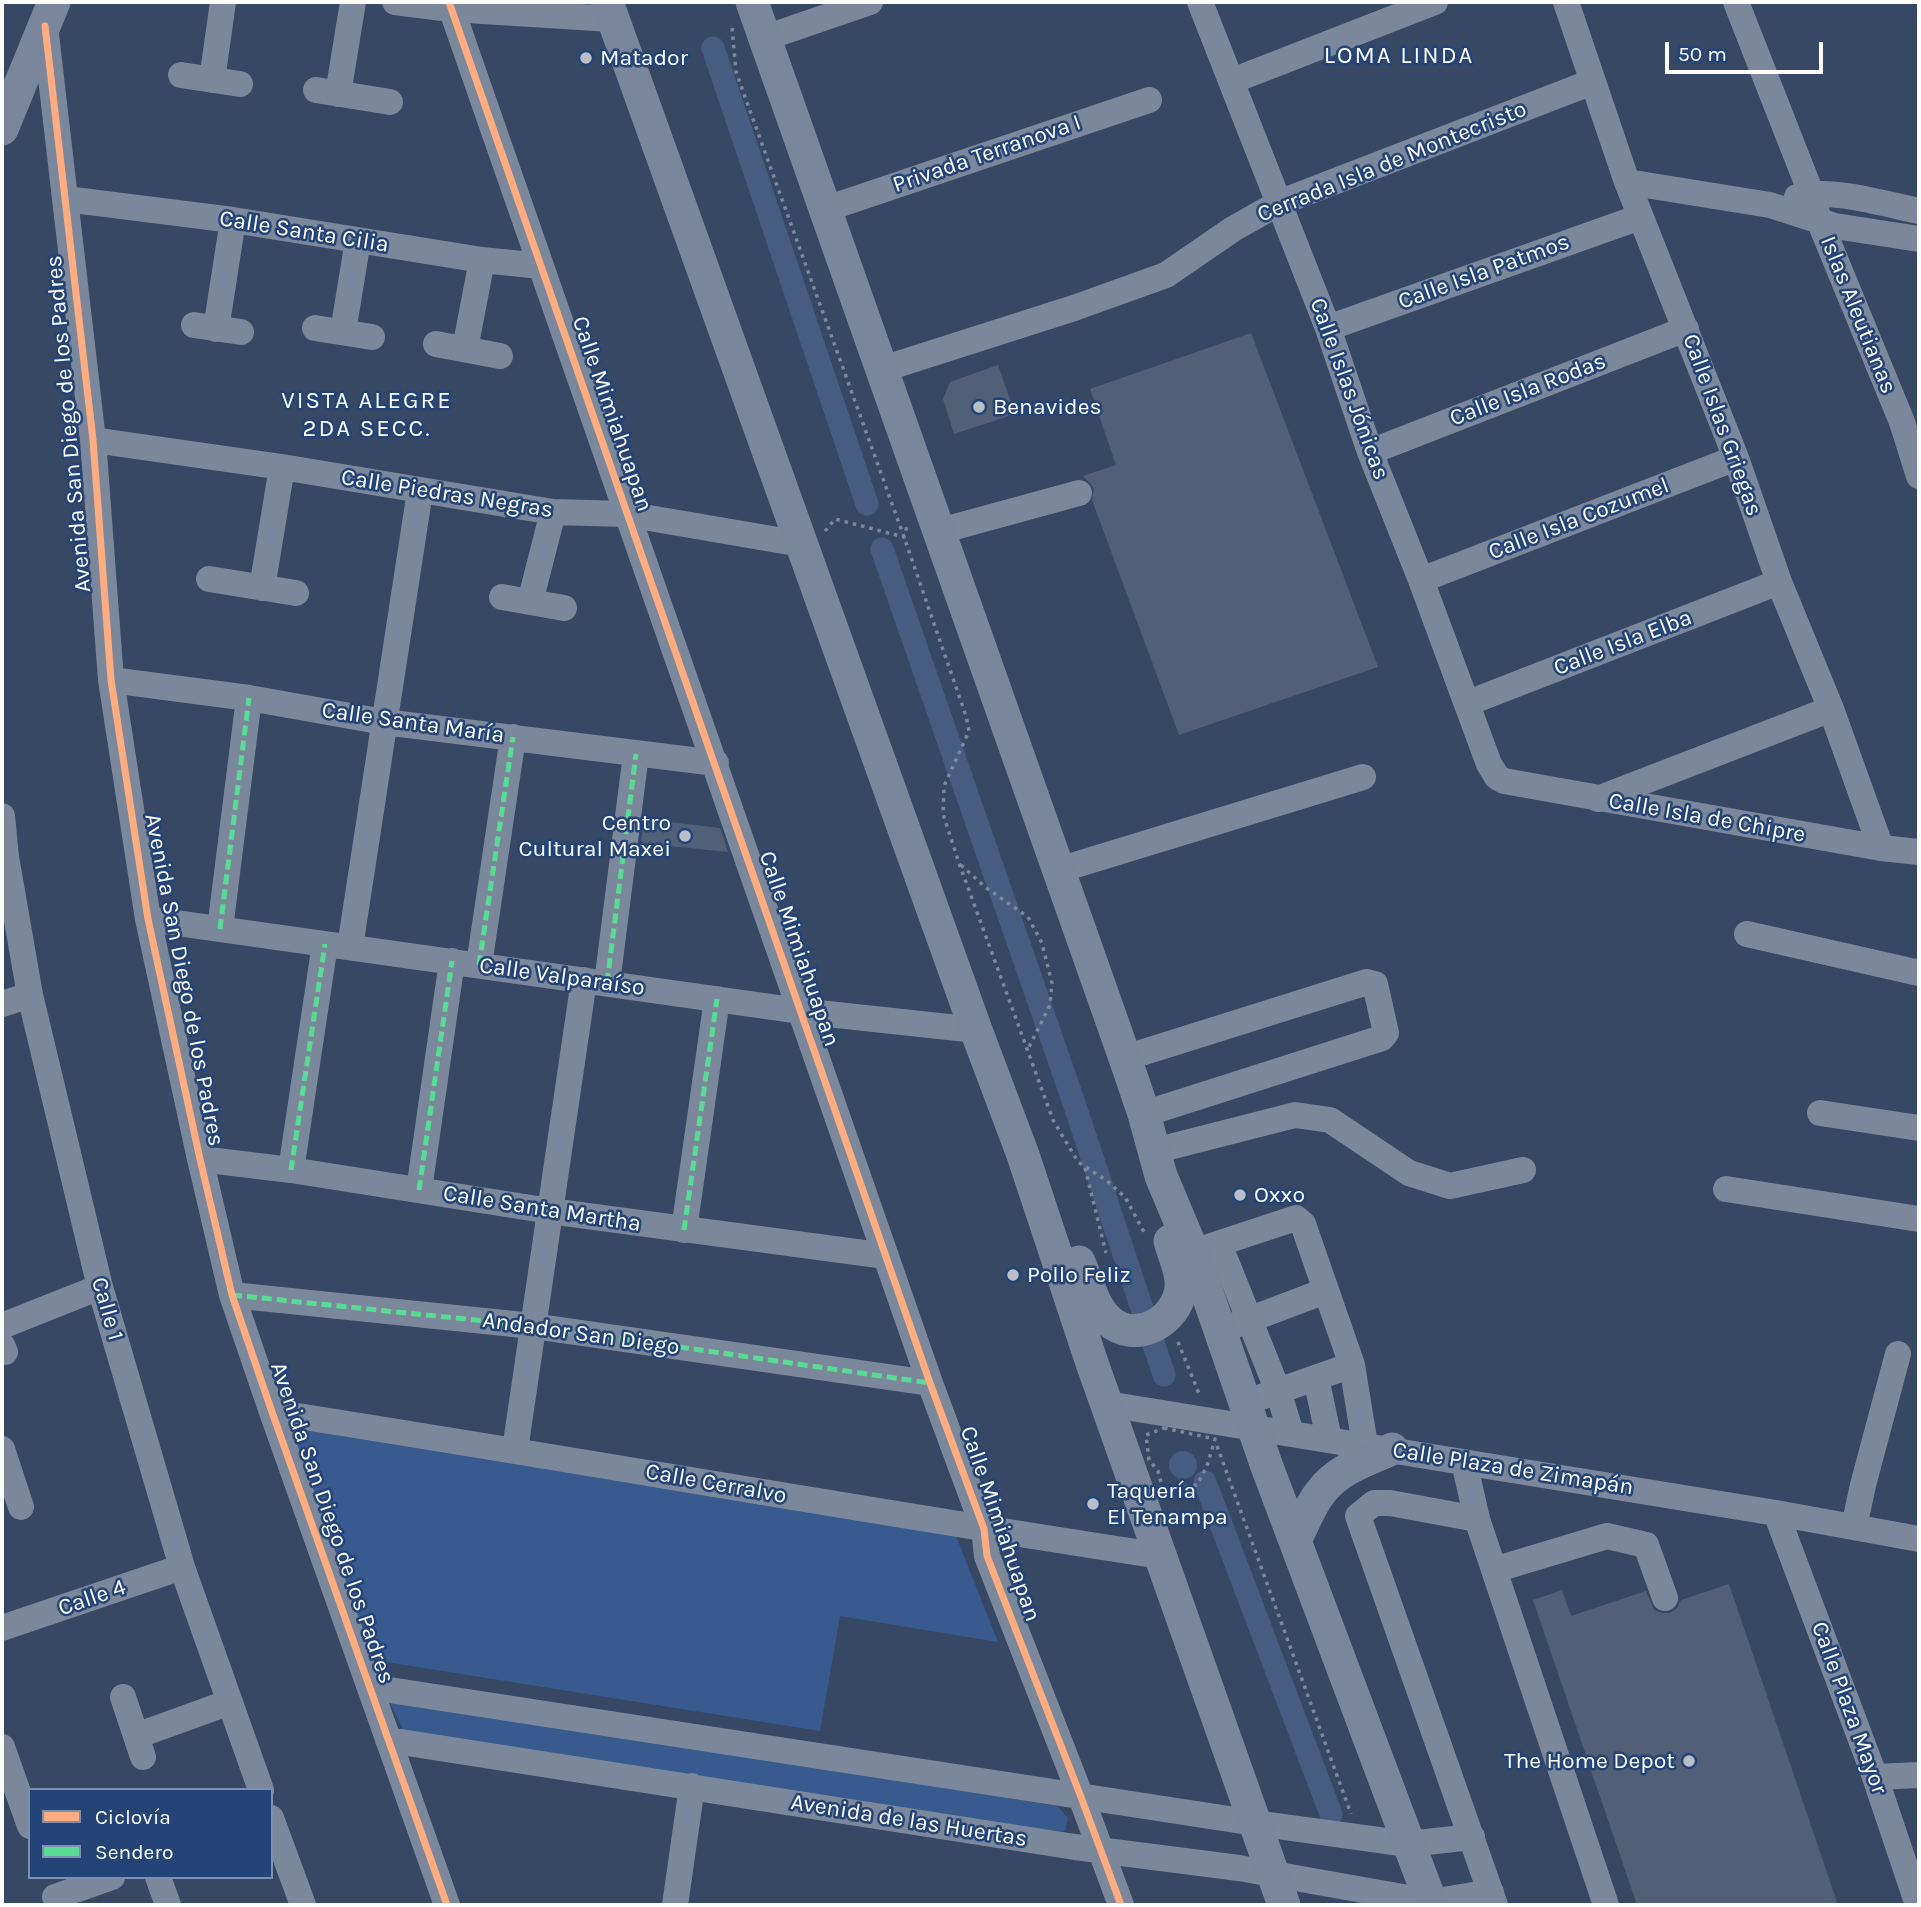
<!DOCTYPE html>
<html>
<head>
<meta charset="utf-8">
<style>
  body { margin:0 }
  #map { position:relative; width:1921px; height:1907px; overflow:hidden; background:#374865; font-family:Karla,sans-serif }
  canvas { display:block }
  .frame { position:absolute; inset:0; border:4px solid #fff; pointer-events:none }
  .legend { position:absolute; left:28px; top:1788px; width:245px; height:91px; box-sizing:border-box; background:#244478; border:2px solid #7c8fae; margin:0; padding:9px 12px; list-style:none; font-size:21px; color:#fff }
  .legend li { display:flex; align-items:center; gap:14px; height:35px }
  .legend b { width:35px; border:2px solid #7c8fae }
  .scale { position:absolute; left:1665px; top:42px; width:158px; height:32px; box-sizing:border-box; border:4px solid #fff; border-top:0; padding-left:9px; font-size:21px; line-height:24px; white-space:nowrap; color:#fff; -webkit-text-stroke:5px #244478; paint-order:stroke }
</style>
</head>
<body>
<div id="map">
<canvas width="1921" height="1907"></canvas>
<div class="frame"></div>
<ul class="legend">
<li><b style="height:9px;background:#ffac80"></b>Ciclovía</li>
<li><b style="height:9px;background:#5adb95"></b>Sendero</li>
</ul>
<div class="scale">50 m</div>
</div>
<script>
const c = document.querySelector('canvas').getContext('2d');
c.lineJoin = 'round';
function fillPath(path, color) { c.fillStyle = color; c.fill(path, 'evenodd'); }
function stroke(path, color, width, dash) { c.strokeStyle = color; c.lineWidth = width; c.lineCap = dash ? 'butt' : 'round'; c.setLineDash(dash || []); c.stroke(path); }
function drawText(font, color, halo, rows, align = 'center') {
  c.font = font + ' Karla,sans-serif'; c.lineWidth = 5; c.setLineDash([]); c.textBaseline = 'middle'; c.strokeStyle = halo; c.fillStyle = color; for (const [text, x, y, turn = 0] of rows) {
    c.save(); c.translate(x, y); c.rotate((+turn || 0) * Math.PI / 180); c.textAlign = isNaN(turn) ? turn : align; if (halo) c.strokeText(text, 0, 0); c.fillText(text, 0, 0); c.restore();
  }
}
const green = new Path2D(`
  M 284,1421 L 954,1531 L 998,1642 L 840,1616 L 820,1731 L 367,1659 Z
  M 388,1699 L 1057,1806 L 1068,1818 L 1065,1831 L 1021,1830 L 405,1734 Z`);
const water = new Path2D(`
  M1169 1465a14 14 0 1 1 28 0a14 14 0 1 1-28 0Z`);
const canal = new Path2D(`
  M 713,48 L 867,504
  M 882,549 L 1074,1103 L 1164,1375
  M 1205,1482 L 1331,1814`);
const building = new Path2D(`
  M 1251,333 L 1378,667 L 1179,735 L 1092,500 L 1094,488 L 1083,476 L 1116,465 L 1090,389 Z
  M 998,365 L 1015,414 L 954,434 L 943,399 L 950,382 Z
  M 644,819 L 720,828 L 728,852 L 641,843 Z
  M 1729,1584 L 1838,1905 L 1637,1905 L 1533,1600 L 1562,1590 L 1571,1616 L 1646,1591 L 1654,1610 L 1662,1613 L 1670,1613 L 1677,1608 L 1681,1600 Z`);
const path = new Path2D(`
  M 732,28 L 736,72 L 904,537 L 966,716 L 969,731 L 944,786 L 943,814 L 959,863 L 1053,1120 L 1078,1162 L 1106,1180 L 1125,1197 L 1144,1232
  M 825,531 L 835,519 L 904,537 L 907,526
  M 961,865 L 985,887 L 1028,917 L 1042,943 L 1052,983 L 1050,1005 L 1028,1049
  M 1085,1168 L 1106,1253
  M 1178,1342 L 1200,1396
  M 1164,1428 L 1215,1439 L 1207,1466 L 1197,1485 L 1163,1490 L 1158,1471 L 1149,1460 L 1146,1435 Z
  M 1217,1446 L 1351,1814`);
const minor = new Path2D(`
  M 395,2 L 451,9 L 612,19
  M 449,2 L 930,1383 L 984,1529 L 987,1556 L 1081,1797 L 1121,1905
  M 1200,2 L 1328,328 L 1370,452 L 1421,580 L 1489,764 L 1497,777 L 1504,781 L 1881,848 L 1919,852
  M 1566,2 L 1627,182 L 1736,458 L 1779,582 L 1831,709 L 1881,848
  M 1736,2 L 1811,193 L 1819,220 L 1902,422 L 1919,476
  M 45,26 L 93,440 L 111,680 L 148,919 L 200,1159 L 232,1295 L 272,1412 L 447,1905
  M 765,38 L 870,2
  M 181,75 L 240,84
  M 212,80 L 223,2
  M 1232,81 L 1435,2
  M 316,90 L 390,102
  M 338,94 L 353,2
  M 1627,182 L 1770,205 L 1835,226 L 1919,239
  M 1797,197 C 1831,187 1884,204 1919,211
  M 66,199 L 233,220 L 482,260 L 541,266
  M 826,209 L 1149,100
  M 194,325 L 241,332
  M 315,328 L 372,337
  M 1328,328 L 1640,217
  M 216,329 L 233,220
  M 343,332 L 358,240
  M 436,344 L 500,356
  M 465,349 L 482,260
  M 883,369 L 1074,308 L 1166,275 L 1233,229 L 1279,203 L 1592,82
  M 93,440 L 282,467 L 553,512 L 626,514 L 801,544
  M 1370,452 L 1686,329
  M 940,531 L 1079,493
  M 209,579 L 296,593
  M 1421,580 L 1736,458
  M 262,588 L 282,467
  M 502,597 L 564,608
  M 530,602 L 553,512
  M 111,680 L 249,698 L 384,722 L 716,763
  M 1468,703 L 1779,582
  M 1598,799 L 1831,709
  M 2,816 L 6,857 L 30,995 L 100,1287 L 182,1567 L 261,1790
  M 1059,870 L 1363,777
  M 148,919 L 800,1011 L 976,1030
  M 220,929 L 249,698
  M 1747,934 L 1919,973
  M 350,947 L 420,491
  M 479,965 L 513,737
  M 607,983 L 636,754
  M 2,1004 L 30,995
  M 1125,1058 L 1367,982 L 1375,984 L 1386,1033 L 1382,1038 L 1144,1114
  M 1820,1113 L 1919,1128
  M 1154,1151 L 1295,1115 L 1330,1120 L 1409,1173 L 1450,1186 L 1523,1170
  M 200,1159 L 291,1170 L 550,1211 L 886,1256
  M 291,1170 L 325,944
  M 1726,1189 L 1919,1219
  M 419,1190 L 452,961
  M 684,1230 L 717,999
  M 1219,1244 L 1278,1391 L 1291,1433
  M 1193,1252 L 1296,1218 L 1303,1224 L 1352,1365 L 1365,1445
  M 232,1295 L 533,1326 L 930,1383
  M 1235,1325 L 1325,1291
  M 2,1326 L 100,1287
  M 2,1345 L 5,1352
  M 1316,1378 L 1329,1439
  M 1261,1397 L 1352,1365
  M 1107,1404 L 1776,1513 L 1919,1539
  M 272,1412 C 568,1458 864,1511 1161,1556
  M 2,1449 L 21,1507
  M 515,1450 L 584,980
  M 1464,1462 L 1477,1519 L 1606,1905
  M 1776,1513 L 1875,1777 L 1918,1905
  M 1477,1519 L 1390,1503 L 1374,1503 L 1358,1516 L 1495,1905
  M 1854,1527 L 1863,1485 L 1898,1354
  M 1494,1570 L 1607,1536 L 1646,1545 L 1665,1598
  M 2,1628 L 182,1567
  M 370,1687 L 1255,1823 L 1408,1844 L 1472,1837
  M 123,1697 L 143,1757
  M 136,1736 L 230,1702
  M 388,1740 L 1075,1847 L 1239,1868 L 1431,1902 L 1491,1892
  M 2,1747 L 30,1826
  M 1875,1777 L 1919,1775
  M 271,1818 L 303,1905
  M 158,1877 L 168,1905
  M 55,1897 L 112,1877
  M 675,1905 L 692,1786`);
const major = new Path2D(`
  M 607,2 L 976,1030 L 1023,1155 L 1092,1363 L 1284,1905
  M 752,2 L 1125,1058 L 1144,1114 L 1161,1176 L 1193,1252 L 1266,1464 L 1432,1905
  M 2,129 L 54,2
  M 1079,1262 C 1087,1280 1093,1307 1108,1320 C 1135,1345 1177,1322 1181,1288 C 1183,1273 1174,1256 1170,1241
  M 1295,1541 C 1303,1525 1310,1505 1321,1492 C 1338,1469 1367,1460 1392,1449`);
const quiet = new Path2D(`
  M 220,929 L 249,698
  M 479,965 L 513,737
  M 607,983 L 636,754
  M 291,1170 L 325,944
  M 419,1190 L 452,961
  M 684,1230 L 717,999
  M 232,1295 L 533,1326 L 930,1383`);
const cycleway = new Path2D(`
  M 449,2 L 930,1383 L 984,1529 L 987,1556 L 1081,1797 L 1121,1905
  M 45,26 L 93,440 L 111,680 L 148,919 L 200,1159 L 232,1295 L 272,1412 L 447,1905`);
const markers = [
  [586,58,7,"#b9bfc9"],
  [979,407,7,"#b9bfc9"],
  [685,836,7,"#b9bfc9"],
  [1240,1195,7,"#b9bfc9"],
  [1013,1275,7,"#b9bfc9"],
  [1093,1504,7,"#b9bfc9"],
  [1689,1761,7,"#b9bfc9"]
];
const poiNames = [
  ["Matador",600,58],
  ["Benavides",993,407],
  ["Centro",671,823,"right"],
  ["Cultural Maxei",671,849,"right"],
  ["Oxxo",1254,1195],
  ["Pollo Feliz",1027,1275],
  ["Taquería",1107,1491],
  ["El Tenampa",1107,1517],
  ["The Home Depot",1675,1761,"right"]
];
const streetNames = [
  ["Privada Terranova I",987,154,-19],
  ["Cerrada Isla de Montecristo",1392,162,-22],
  ["Calle Santa Cilia",304,232,9],
  ["Calle Isla Patmos",1484,272,-20],
  ["Islas Aleutianas",1858,315,68],
  ["Calle Islas Jónicas",1349,389,70],
  ["Calle Isla Rodas",1528,390,-21],
  ["Calle Mimiahuapan",612,414,71],
  ["Avenida San Diego de los Padres",69,424,-95],
  ["Calle Islas Griegas",1722,425,70],
  ["Calle Piedras Negras",447,494,9],
  ["Calle Isla Cozumel",1579,519,-21],
  ["Calle Isla Elba",1623,643,-21],
  ["Calle Santa María",413,723,8],
  ["Calle Isla de Chipre",1707,818,10],
  ["Calle Mimiahuapan",799,949,71],
  ["Calle Valparaíso",562,977,8],
  ["Avenida San Diego de los Padres",184,980,79],
  ["Calle Santa Martha",542,1209,9],
  ["Calle 1",107,1309,74],
  ["Andador San Diego",581,1334,8],
  ["Calle Plaza de Zimapán",1513,1469,9],
  ["Calle Cerralvo",716,1484,10],
  ["Avenida San Diego de los Padres",332,1523,71],
  ["Calle Mimiahuapan",1000,1524,71],
  ["Calle 4",92,1598,-19],
  ["Calle Plaza Mayor",1849,1708,70],
  ["Avenida de las Huertas",909,1821,9]
];
const neighbourhoodNames = [
  ["LOMA LINDA",1399,56],
  ["VISTA ALEGRE",367,401],
  ["2DA SECC.",367,429]
];
fillPath(green, '#385a8f');
fillPath(water, '#465c81');
stroke(canal, '#465c81', 23);
fillPath(building, '#526077');
stroke(path, '#7b889c', 3.5, [3.5, 5]);
stroke(minor, '#7b889c', 26);
stroke(major, '#7a869b', 33);
stroke(quiet, '#5adb95', 5, [10, 5]);
stroke(cycleway, '#ffac80', 7);
for (const [x, y, r, color] of markers) { const dot = new Path2D(); dot.arc(x, y, r, 0, 2 * Math.PI); c.fillStyle = color; c.fill(dot); stroke(dot, '#244478', 2.5); }
drawText('23px', '#fff', '#244478', poiNames, 'left');
drawText('23px', '#fff', '#244478', streetNames);
c.letterSpacing = '2px';
drawText('24px', '#fff', '#244478', neighbourhoodNames);
c.letterSpacing = '0px';
</script>
</body>
</html>
